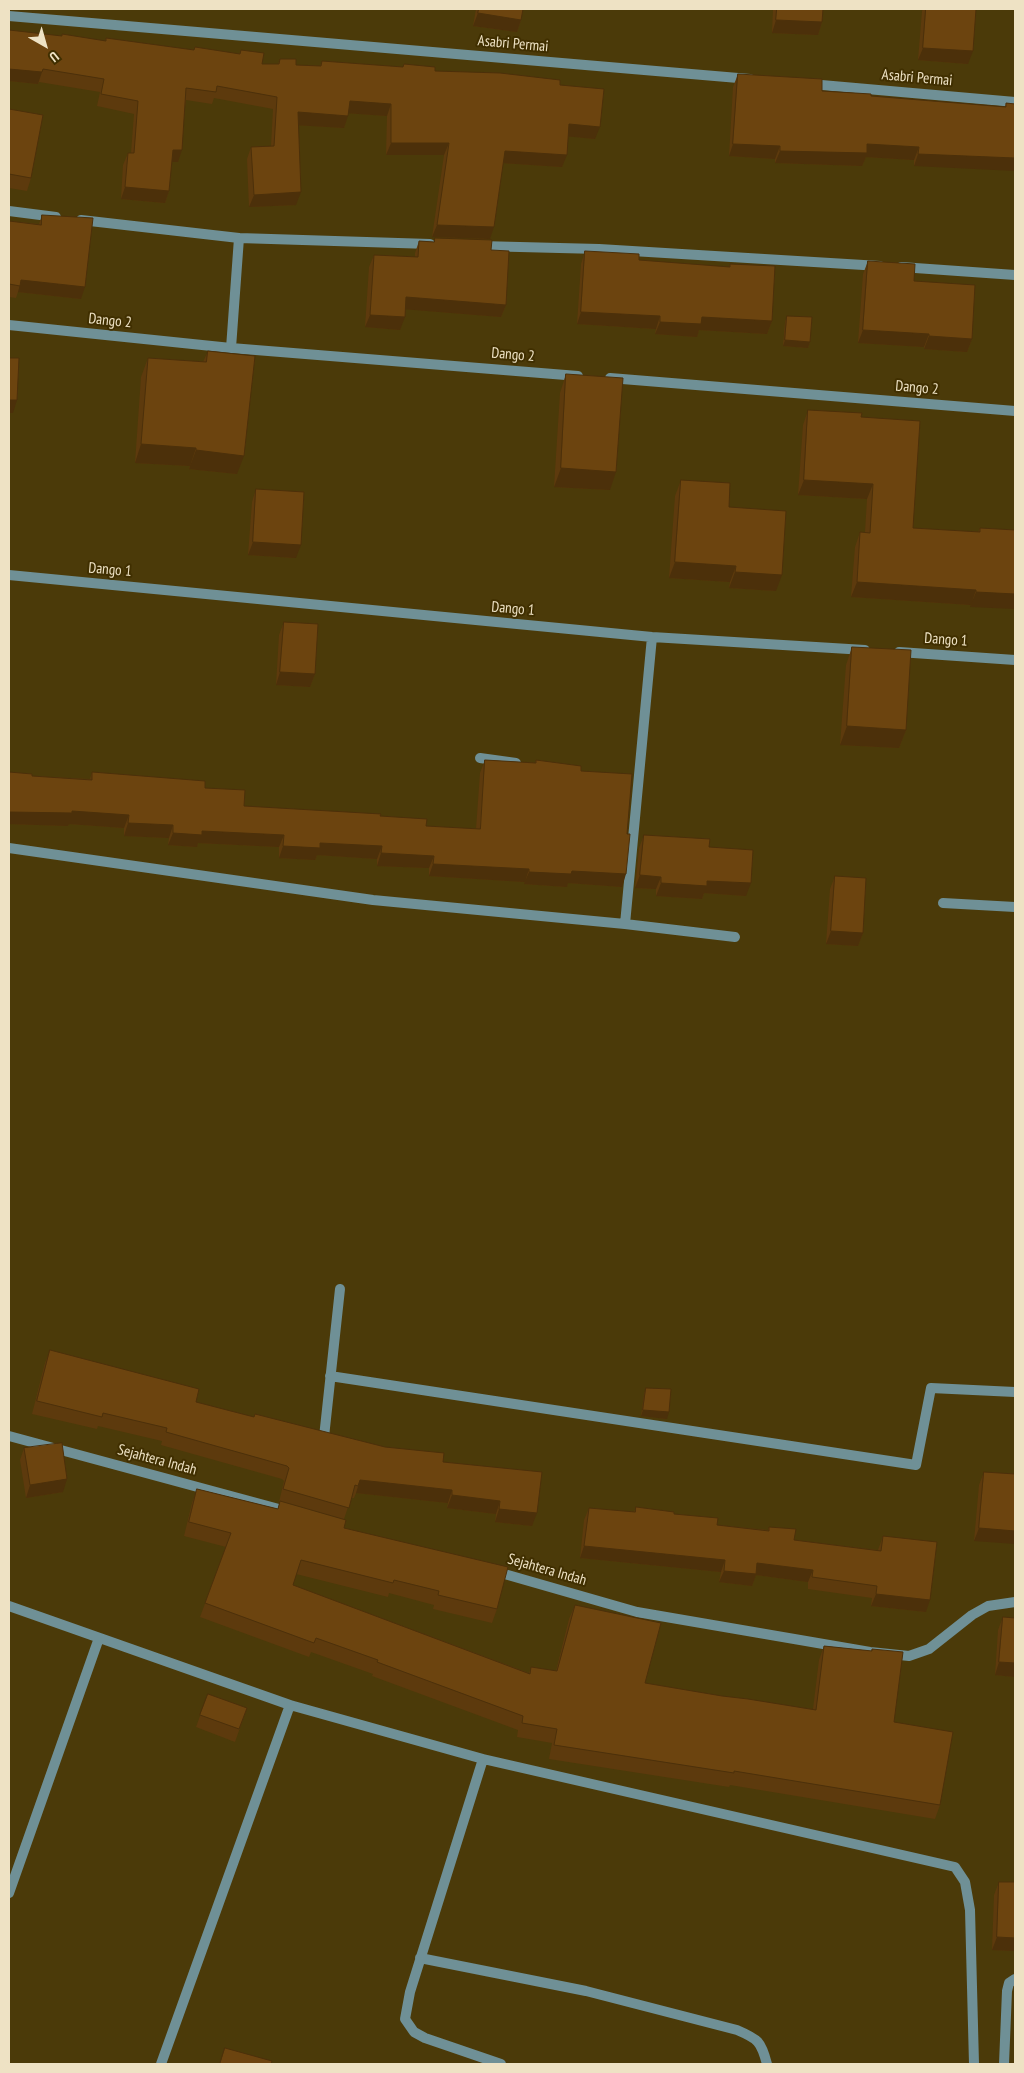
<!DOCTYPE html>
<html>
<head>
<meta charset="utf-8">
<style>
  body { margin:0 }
  #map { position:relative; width:1024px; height:2073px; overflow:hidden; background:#4b3a09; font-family:"PT Sans Narrow",sans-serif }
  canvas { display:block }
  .frame { position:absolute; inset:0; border:10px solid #eee2c4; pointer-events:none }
  .north { position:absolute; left:20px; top:20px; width:50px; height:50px; -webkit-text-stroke:4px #402f00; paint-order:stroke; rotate:142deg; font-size:14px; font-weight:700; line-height:20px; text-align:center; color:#eee2c4 }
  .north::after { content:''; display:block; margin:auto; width:18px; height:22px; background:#eee2c4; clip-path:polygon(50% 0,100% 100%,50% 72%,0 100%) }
</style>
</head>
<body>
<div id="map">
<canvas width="1024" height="2073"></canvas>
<div class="frame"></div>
<div class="north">U</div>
</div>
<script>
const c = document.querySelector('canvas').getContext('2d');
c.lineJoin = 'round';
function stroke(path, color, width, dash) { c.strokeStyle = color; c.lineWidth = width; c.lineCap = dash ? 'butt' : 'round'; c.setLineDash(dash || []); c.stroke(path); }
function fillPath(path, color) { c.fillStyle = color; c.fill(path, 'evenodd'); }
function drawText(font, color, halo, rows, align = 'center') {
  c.font = font + ' "PT Sans Narrow",sans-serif'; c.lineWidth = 4; c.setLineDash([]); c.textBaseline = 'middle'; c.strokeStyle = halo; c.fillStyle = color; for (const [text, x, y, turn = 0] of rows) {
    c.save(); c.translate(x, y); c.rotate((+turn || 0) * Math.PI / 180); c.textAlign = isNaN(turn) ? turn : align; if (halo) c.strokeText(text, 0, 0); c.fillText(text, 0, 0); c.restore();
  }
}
const street = new Path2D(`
  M 9,16 L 750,79
  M 810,84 L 1015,102
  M 9,211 L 56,217
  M 81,220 L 239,238
  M 480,246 L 599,249 L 880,266
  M 901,267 L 1015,275
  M 9,325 L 231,348 L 578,376
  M 231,348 L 239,238 L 430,244
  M 610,378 L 1015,411
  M 9,575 L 652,637 L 865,650
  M 899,652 L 1015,660
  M 480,758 L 516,763
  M 9,848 L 373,900 L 625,924 L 735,937
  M 943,903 L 1015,907
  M 625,924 L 652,637
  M 330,1376 L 916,1465 L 931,1388 L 1015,1392
  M 9,1436 L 290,1512
  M 324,1437 L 340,1289
  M 494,1571 L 637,1612 L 870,1652 L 909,1656 L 929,1649 L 972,1615 L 988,1606 L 1015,1602
  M 9,1606 L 290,1705
  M 483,1759 L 955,1867 L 965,1882 L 970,1910 L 974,2064
  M 9,1893 L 99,1638
  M 420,1958 L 586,1991 L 737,2030 C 758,2039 761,2041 767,2064
  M 161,2064 L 290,1705 L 483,1759 L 410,1992 L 405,2019 L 414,2032 L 425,2038 L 501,2064
  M 1004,2064 L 1007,1991 L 1009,1983 L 1015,1979`);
const wall = new Path2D(`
  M 476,9 L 523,9 L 521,20 L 517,32 L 473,26 Z
  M 773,9 L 823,9 L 822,22 L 818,35 L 772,33 Z
  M 923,9 L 976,9 L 968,64 L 918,60 L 922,11 Z
  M 106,38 L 194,50 L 195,47 L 239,54 L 241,50 L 262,64 L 278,64 L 280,59 L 296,65 L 320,66 L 322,61 L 403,67 L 404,64 L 435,71 L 560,85 L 595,139 L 568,136 L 562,167 L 503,163 L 490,239 L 432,237 L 444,155 L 386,155 L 387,116 L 348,113 L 344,128 L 298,125 L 296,205 L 249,207 L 247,159 L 251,147 L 271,146 L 273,109 L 214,98 L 212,104 L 186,100 L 178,162 L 172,162 L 169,191 L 165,203 L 121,199 L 123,165 L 128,153 L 131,153 L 134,114 L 97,106 L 100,92 L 39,82 L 38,84 L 9,81 L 105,41 Z
  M 738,74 L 822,91 L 871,96 L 1005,107 L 1006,103 L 1015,104 L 914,166 L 914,160 L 866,157 L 862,166 L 775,163 L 775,159 L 729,156 L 733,87 Z
  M 9,109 L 31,178 L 27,191 L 9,188 Z
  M 42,215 L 81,299 L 18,292 L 16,298 L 9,297 L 9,221 L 39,224 Z
  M 435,238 L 491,250 L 506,305 L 501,317 L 405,309 L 400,330 L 365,327 L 369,267 L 374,255 L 415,257 L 415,253 L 419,241 L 434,242 Z
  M 585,251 L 639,260 L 729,267 L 730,264 L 772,321 L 767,334 L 699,330 L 697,337 L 655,334 L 656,329 L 577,324 L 581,264 Z
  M 868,261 L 914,281 L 972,339 L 967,352 L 924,349 L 924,347 L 858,343 L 863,274 Z
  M 787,316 L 810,342 L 808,348 L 783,346 L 785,322 Z
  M 208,351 L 237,474 L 189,469 L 190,466 L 135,463 L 141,377 L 148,358 L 203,362 Z
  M 566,374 L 610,490 L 554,487 L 560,393 Z
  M 808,410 L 861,417 L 913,528 L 978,532 L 980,528 L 1015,530 L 970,607 L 971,605 L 851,597 L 855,547 L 860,532 L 865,532 L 867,499 L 798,495 L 803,425 Z
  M 681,480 L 729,507 L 776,591 L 729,588 L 730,582 L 669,578 L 675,496 Z
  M 256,489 L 296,558 L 248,555 L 252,502 Z
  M 284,622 L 315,674 L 310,687 L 276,685 L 279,635 Z
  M 852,647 L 906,730 L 899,748 L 840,745 L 846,665 Z
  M 485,760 L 535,763 L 536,760 L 581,771 L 622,887 L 568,883 L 567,887 L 524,884 L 525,882 L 429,876 L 429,868 L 377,866 L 377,859 L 317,855 L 315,860 L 279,858 L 279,847 L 198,843 L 197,847 L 168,845 L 169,838 L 124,836 L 124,828 L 69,824 L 68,826 L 9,824 L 9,772 L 32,776 L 90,779 L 92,772 L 205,788 L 244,806 L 380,816 L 426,826 L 476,829 L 480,773 Z
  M 644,835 L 709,847 L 746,896 L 704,893 L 702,899 L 656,896 L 656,889 L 635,888 L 639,848 Z
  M 835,876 L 863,933 L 858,946 L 826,944 L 830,889 Z
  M 50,1350 L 196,1402 L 254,1417 L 443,1462 L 542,1472 L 532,1526 L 495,1522 L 496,1514 L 447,1508 L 448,1503 L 356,1493 L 354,1498 L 351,1498 L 344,1519 L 344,1528 L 497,1609 L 492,1623 L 433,1609 L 434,1605 L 389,1593 L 388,1597 L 296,1574 L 293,1585 L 529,1673 L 531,1667 L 556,1671 L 569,1619 L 575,1605 L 645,1683 L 722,1696 L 813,1709 L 819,1660 L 824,1646 L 871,1651 L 872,1649 L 894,1722 L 940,1805 L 935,1819 L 730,1785 L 729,1787 L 549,1759 L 552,1743 L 517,1737 L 518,1730 L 372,1676 L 373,1674 L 311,1652 L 309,1657 L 200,1617 L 226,1547 L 184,1536 L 192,1503 L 197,1489 L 278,1509 L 280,1502 L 279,1502 L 284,1481 L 282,1479 L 161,1445 L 162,1441 L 98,1426 L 97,1429 L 32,1414 L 45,1363 Z
  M 646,1388 L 667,1419 L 641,1416 L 644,1394 Z
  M 24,1448 L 63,1492 L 26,1498 L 20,1460 Z
  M 984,1472 L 1015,1474 L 974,1541 L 979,1485 Z
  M 636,1507 L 674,1514 L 717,1525 L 768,1530 L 769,1527 L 794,1540 L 878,1550 L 883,1536 L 926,1612 L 871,1606 L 872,1598 L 808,1589 L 808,1582 L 756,1575 L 752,1586 L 719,1582 L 721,1572 L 580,1558 L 584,1520 L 589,1508 L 634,1512 Z
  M 1003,1617 L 1015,1618 L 1015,1677 L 995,1675 L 998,1630 Z
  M 208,1694 L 247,1708 L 235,1742 L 196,1727 Z
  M 999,1882 L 1015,1951 L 992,1950 L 994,1895 Z`);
const shadedWall = new Path2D(`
  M 478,13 L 521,20 L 517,32 L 473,26 Z
  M 776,20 L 822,22 L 818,35 L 772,33 Z
  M 923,48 L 973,51 L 968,64 L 918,60 Z
  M 9,69 L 42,72 L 38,84 L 9,81 Z
  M 350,101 L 391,104 L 387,116 L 345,113 Z
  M 298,112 L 348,116 L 344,128 L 294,125 Z
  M 569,124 L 600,127 L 595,139 L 564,136 Z
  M 391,143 L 449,143 L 444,155 L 386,155 Z
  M 733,144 L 780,146 L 775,159 L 729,156 Z
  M 867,144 L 919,147 L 914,160 L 866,157 L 862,166 L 775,163 L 780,151 Z
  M 173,150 L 182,150 L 178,162 L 169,162 Z
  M 505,151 L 567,155 L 562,167 L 501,163 Z
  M 918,154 L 1015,158 L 1015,171 L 914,166 Z
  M 125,187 L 169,191 L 165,203 L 121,199 Z
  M 301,192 L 296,205 L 249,207 L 254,195 Z
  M 437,225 L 494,227 L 490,239 L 432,237 Z
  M 21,280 L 85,287 L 81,299 L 18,292 Z
  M 406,297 L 506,305 L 501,317 L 402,309 Z
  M 581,312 L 660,316 L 656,329 L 577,324 Z
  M 370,315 L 405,317 L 400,330 L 365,327 Z
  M 702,317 L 772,321 L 767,334 L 699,330 L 697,337 L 655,334 L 660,322 Z
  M 863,330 L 929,334 L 924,347 L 858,343 Z
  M 929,336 L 972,339 L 967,352 L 924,349 Z
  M 785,340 L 810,342 L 808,348 L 783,346 Z
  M 9,400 L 17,400 L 13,413 L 9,413 Z
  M 141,444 L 196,448 L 190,466 L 135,463 Z
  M 196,450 L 244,456 L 237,474 L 189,469 Z
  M 561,468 L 616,472 L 610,490 L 554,487 Z
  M 804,480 L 873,484 L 867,499 L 798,495 Z
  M 253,542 L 301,545 L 296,558 L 248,555 Z
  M 675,562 L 736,566 L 730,582 L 669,578 Z
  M 735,572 L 782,575 L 776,591 L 729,588 Z
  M 857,582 L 976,590 L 971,605 L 851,597 Z
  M 976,592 L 1015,594 L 1015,609 L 970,607 Z
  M 280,672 L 315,674 L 310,687 L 276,685 Z
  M 847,726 L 906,730 L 899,748 L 840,745 Z
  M 72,811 L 129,815 L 124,828 L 69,824 L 68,826 L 9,824 L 9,812 Z
  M 128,823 L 173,825 L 169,838 L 124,836 Z
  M 202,831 L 284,835 L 279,847 L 198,843 L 197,847 L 168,845 L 173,833 Z
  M 320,843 L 382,846 L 377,859 L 317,855 L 315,860 L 279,858 L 283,846 Z
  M 381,853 L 434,856 L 429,868 L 377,866 Z
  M 433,864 L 529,869 L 525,882 L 429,876 Z
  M 572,871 L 626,874 L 622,887 L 568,883 L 567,887 L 524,884 L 529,872 Z
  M 640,875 L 661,877 L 656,889 L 635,888 Z
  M 707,881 L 751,883 L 746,896 L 704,893 L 702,899 L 656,896 L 661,883 Z
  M 831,931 L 863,933 L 858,946 L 826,944 Z
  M 643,1410 L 669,1412 L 667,1419 L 641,1416 Z
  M 67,1479 L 63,1492 L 26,1498 L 30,1485 Z
  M 360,1480 L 452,1490 L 448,1503 L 356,1493 Z
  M 452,1495 L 500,1501 L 496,1514 L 447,1508 Z
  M 499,1509 L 537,1513 L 532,1526 L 495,1522 Z
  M 979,1528 L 1015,1531 L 1015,1544 L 974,1541 Z
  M 584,1546 L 725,1560 L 721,1572 L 580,1558 Z
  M 757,1563 L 813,1570 L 808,1582 L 756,1575 L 752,1586 L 719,1582 L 724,1571 Z
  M 876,1594 L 930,1600 L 926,1612 L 871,1606 Z
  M 999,1662 L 1015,1663 L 1015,1677 L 995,1675 Z
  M 997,1937 L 1015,1938 L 1015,1951 L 992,1950 Z`);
const building = new Path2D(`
  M 479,9 L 523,9 L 521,20 L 478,13 Z
  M 777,9 L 823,9 L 822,22 L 776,20 Z
  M 926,9 L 976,9 L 973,51 L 923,48 Z
  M 9,30 L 62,36 L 62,34 L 106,41 L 106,38 L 194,50 L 195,47 L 240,54 L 241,50 L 264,53 L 262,64 L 279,64 L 280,59 L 296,59 L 296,65 L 321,66 L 322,61 L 403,67 L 404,64 L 435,67 L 435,71 L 500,73 L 560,80 L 560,85 L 604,89 L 600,127 L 569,124 L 567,155 L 505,151 L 494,227 L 437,225 L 449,143 L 391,143 L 391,104 L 350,101 L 348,116 L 298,112 L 301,192 L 254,195 L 251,147 L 274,146 L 277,97 L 217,86 L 216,92 L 186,88 L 182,150 L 173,150 L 169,191 L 125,187 L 128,153 L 134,153 L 138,101 L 101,94 L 104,79 L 43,69 L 42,72 L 9,69 Z
  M 738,74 L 822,79 L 822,91 L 871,94 L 871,96 L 1006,107 L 1006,103 L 1015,104 L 1015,158 L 918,154 L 919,147 L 867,144 L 867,153 L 780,151 L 780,146 L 733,144 Z
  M 9,109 L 43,115 L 31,178 L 9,174 Z
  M 42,215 L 93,218 L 85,287 L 21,280 L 20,286 L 9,284 L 9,221 L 41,225 Z
  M 435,238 L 492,240 L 491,250 L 509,251 L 506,305 L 406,297 L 405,317 L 370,315 L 374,255 L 418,257 L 419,241 L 434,242 Z
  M 585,251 L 639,254 L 639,260 L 730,267 L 730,264 L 775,266 L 772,321 L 702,317 L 701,324 L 660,322 L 660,316 L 581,312 Z
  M 868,261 L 915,264 L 914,281 L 975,285 L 972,339 L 929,336 L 929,334 L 863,330 Z
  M 787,316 L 812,317 L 810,342 L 785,340 Z
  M 208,351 L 255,356 L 244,456 L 196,450 L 196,448 L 141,444 L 148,358 L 206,362 Z
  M 9,358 L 19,358 L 17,400 L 9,400 Z
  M 566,374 L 623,378 L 616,472 L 561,468 Z
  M 808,410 L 862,413 L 861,417 L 920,421 L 913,528 L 980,532 L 980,528 L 1015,530 L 1015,594 L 976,592 L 976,590 L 857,582 L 860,532 L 870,533 L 873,484 L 804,480 Z
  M 681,480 L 730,483 L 729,507 L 786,511 L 782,575 L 735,572 L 736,566 L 675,562 Z
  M 256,489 L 304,492 L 301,545 L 253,542 Z
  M 284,622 L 318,624 L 315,674 L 280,672 Z
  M 852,647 L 911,650 L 906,730 L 847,726 Z
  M 485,760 L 536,763 L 536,760 L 581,766 L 581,771 L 632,774 L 627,834 L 630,834 L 626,874 L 572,871 L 571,874 L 529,872 L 529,869 L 433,864 L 434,856 L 381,853 L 382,846 L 320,843 L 320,848 L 283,846 L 284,835 L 202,831 L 202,835 L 173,833 L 173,825 L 128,823 L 129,815 L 72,811 L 72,813 L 9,812 L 9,772 L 32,774 L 32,776 L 92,780 L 92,772 L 205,781 L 205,788 L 245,790 L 244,806 L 381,814 L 380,816 L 427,819 L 426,826 L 480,829 Z
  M 644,835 L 710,839 L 709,847 L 753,850 L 751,883 L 707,881 L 707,886 L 661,883 L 661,877 L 640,875 Z
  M 835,876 L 866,878 L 863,933 L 831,931 Z
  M 50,1350 L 199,1389 L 196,1402 L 254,1417 L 255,1414 L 385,1447 L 444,1453 L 443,1462 L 542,1472 L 537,1513 L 499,1509 L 500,1501 L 452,1495 L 452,1490 L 360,1480 L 358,1486 L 355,1485 L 349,1508 L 283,1489 L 289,1468 L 287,1466 L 166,1432 L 167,1428 L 103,1413 L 102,1417 L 37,1401 Z
  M 646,1388 L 671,1389 L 669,1412 L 643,1410 Z
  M 62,1443 L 67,1479 L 30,1485 L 24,1448 Z
  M 984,1472 L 1015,1474 L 1015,1531 L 979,1528 Z
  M 197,1489 L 278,1509 L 280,1501 L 346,1520 L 344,1528 L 508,1567 L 497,1609 L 438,1595 L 439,1591 L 394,1580 L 393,1583 L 301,1560 L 293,1585 L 530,1674 L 531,1667 L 557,1671 L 575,1605 L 661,1623 L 645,1683 L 722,1696 L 748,1699 L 816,1710 L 824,1646 L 872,1651 L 872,1649 L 903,1652 L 894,1722 L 953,1732 L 940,1805 L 734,1771 L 734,1773 L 554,1745 L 557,1729 L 522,1723 L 523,1716 L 377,1662 L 378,1660 L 316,1638 L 314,1643 L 205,1603 L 231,1533 L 189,1522 Z
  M 636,1507 L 674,1512 L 674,1514 L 718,1518 L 717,1525 L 769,1531 L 769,1527 L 796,1529 L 794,1540 L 881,1551 L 883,1536 L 937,1542 L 930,1600 L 876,1594 L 877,1586 L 812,1577 L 813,1570 L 757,1563 L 756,1574 L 724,1571 L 725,1560 L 584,1546 L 589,1508 L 635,1512 Z
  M 1003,1617 L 1015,1618 L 1015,1663 L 999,1662 Z
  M 208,1694 L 247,1708 L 239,1729 L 200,1715 Z
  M 999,1882 L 1015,1882 L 1015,1938 L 997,1937 Z
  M 225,2048 L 272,2061 L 271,2064 L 220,2064 Z`);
const streetNames = [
  ["Asabri Permai",513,44,5],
  ["Asabri Permai",917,78,5],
  ["Dango 2",110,321,6],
  ["Dango 2",513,355,5],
  ["Dango 2",917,388,5],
  ["Dango 1",110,570,5],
  ["Dango 1",513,609,5],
  ["Dango 1",946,640,4],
  ["Sejahtera Indah",157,1460,15],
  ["Sejahtera Indah",547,1570,16]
];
stroke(street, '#6f9096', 10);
fillPath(wall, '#5d3a0d');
fillPath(shadedWall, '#4c300a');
fillPath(building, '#6c440f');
stroke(building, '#4c300a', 1);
drawText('15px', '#eee2c4', '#402f00', streetNames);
</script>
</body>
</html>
